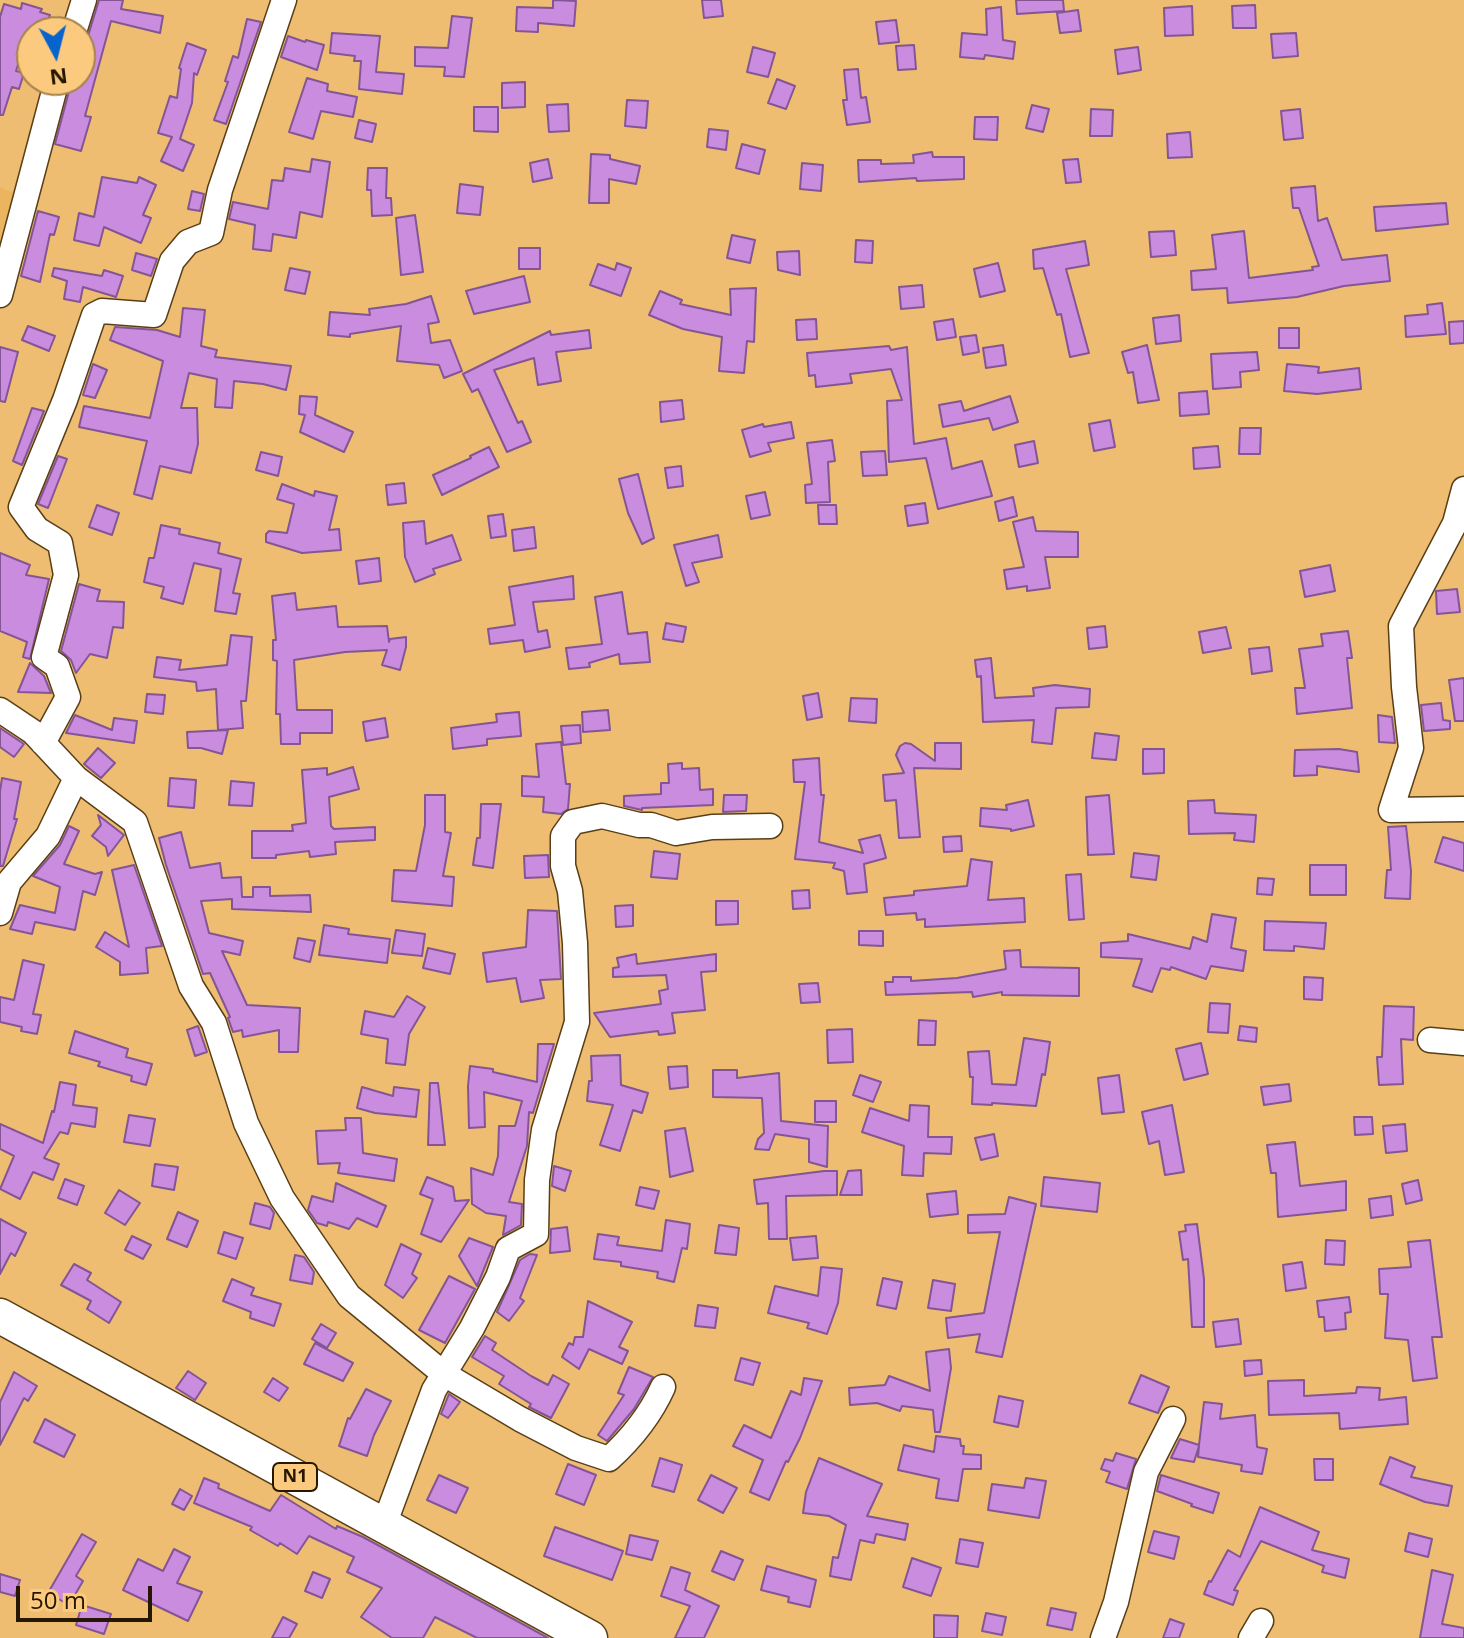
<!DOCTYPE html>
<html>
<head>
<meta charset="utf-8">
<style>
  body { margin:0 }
  #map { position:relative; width:1464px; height:1638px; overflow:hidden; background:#eebd71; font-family:"Open Sans",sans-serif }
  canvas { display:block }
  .north { position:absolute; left:16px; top:16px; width:80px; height:80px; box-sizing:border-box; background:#fcca7e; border:2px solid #a6824c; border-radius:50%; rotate:173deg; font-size:22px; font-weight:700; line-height:32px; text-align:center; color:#261701 }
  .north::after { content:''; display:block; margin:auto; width:28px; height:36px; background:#0764cd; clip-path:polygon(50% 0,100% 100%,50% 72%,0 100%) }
  .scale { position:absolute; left:16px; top:1586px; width:136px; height:36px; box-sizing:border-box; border:4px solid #261701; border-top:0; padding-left:10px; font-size:24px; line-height:28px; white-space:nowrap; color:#261701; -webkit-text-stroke:6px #fcca7e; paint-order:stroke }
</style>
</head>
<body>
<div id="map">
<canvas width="1464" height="1638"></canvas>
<div class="north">N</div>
<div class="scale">50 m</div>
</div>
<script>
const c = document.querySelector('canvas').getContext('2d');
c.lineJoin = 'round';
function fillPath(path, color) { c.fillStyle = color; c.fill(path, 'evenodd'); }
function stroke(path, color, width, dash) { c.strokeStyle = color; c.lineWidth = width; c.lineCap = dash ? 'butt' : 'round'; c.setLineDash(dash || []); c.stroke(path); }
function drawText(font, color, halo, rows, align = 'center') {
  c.font = font + ' "Open Sans",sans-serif'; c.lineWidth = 8; c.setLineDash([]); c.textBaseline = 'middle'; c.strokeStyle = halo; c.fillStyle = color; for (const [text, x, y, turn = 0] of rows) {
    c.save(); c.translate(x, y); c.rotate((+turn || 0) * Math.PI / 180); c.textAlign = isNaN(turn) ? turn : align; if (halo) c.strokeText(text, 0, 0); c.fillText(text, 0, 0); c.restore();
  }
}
const built = new Path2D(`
  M 0,187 L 14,193 L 0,240 Z`);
const building = new Path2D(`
  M 99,0 L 123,0 L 121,9 L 163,16 L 160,33 L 111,21 L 85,116 L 91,117 L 81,151 L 55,144 L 72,80 L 80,80 L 80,45 L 88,36 Z
  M 553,0 L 576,1 L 574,26 L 538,23 L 538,32 L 516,31 L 517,7 L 553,8 Z
  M 702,0 L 721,0 L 723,16 L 704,18 Z
  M 1016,0 L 1063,0 L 1064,11 L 1017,14 Z
  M 22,3 L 42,9 L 40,12 L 50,15 L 44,32 L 32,32 L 32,45 L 25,43 L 16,71 L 24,73 L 19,89 L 12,87 L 3,115 L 0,115 L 0,17 L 4,4 L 21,9 Z
  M 1255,5 L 1256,28 L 1233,28 L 1232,6 Z
  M 1192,6 L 1193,35 L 1165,36 L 1164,8 Z
  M 1001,7 L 1003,40 L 1015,42 L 1013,59 L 985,55 L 984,59 L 960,57 L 962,33 L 987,35 L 986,9 Z
  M 1078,10 L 1081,31 L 1060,33 L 1057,13 Z
  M 452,16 L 472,18 L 464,77 L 444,76 L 445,67 L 415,66 L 415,47 L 448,48 Z
  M 247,19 L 261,22 L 226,124 L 214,120 L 228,82 L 225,81 L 233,56 L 238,58 Z
  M 896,20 L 899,42 L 879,44 L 876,22 Z
  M 332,33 L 380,36 L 376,72 L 404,74 L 402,94 L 359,89 L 361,61 L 354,61 L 355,56 L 330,53 Z
  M 1296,33 L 1298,56 L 1273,58 L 1271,34 Z
  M 288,36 L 305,42 L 306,40 L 324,45 L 317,70 L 281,57 Z
  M 187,43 L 206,50 L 197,75 L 194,73 L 192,103 L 180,139 L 194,145 L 183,171 L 161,161 L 172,137 L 158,133 L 170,96 L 177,98 L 181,69 L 179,68 Z
  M 914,45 L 916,69 L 898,70 L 896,46 Z
  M 753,47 L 775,53 L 768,77 L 747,72 Z
  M 1138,47 L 1141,70 L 1118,74 L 1115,50 Z
  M 858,69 L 861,98 L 866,97 L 870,122 L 847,125 L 843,100 L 847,100 L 844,70 Z
  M 307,78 L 328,84 L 327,91 L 357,97 L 353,117 L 321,111 L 313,139 L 289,132 Z
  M 777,79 L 795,86 L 786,109 L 768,103 Z
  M 525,82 L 525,107 L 502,108 L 502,83 Z
  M 627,100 L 648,101 L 646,128 L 625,126 Z
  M 568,104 L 569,131 L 549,132 L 547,105 Z
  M 1032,105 L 1049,109 L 1043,132 L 1026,128 Z
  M 474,107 L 498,107 L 498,132 L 474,131 Z
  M 1091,109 L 1113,110 L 1112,136 L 1090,136 Z
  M 1300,109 L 1303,138 L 1284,140 L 1281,111 Z
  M 975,117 L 998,117 L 997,140 L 974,139 Z
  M 359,120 L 376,124 L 372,142 L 355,138 Z
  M 709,129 L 728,131 L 726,150 L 707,147 Z
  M 1190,132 L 1192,157 L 1168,158 L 1167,134 Z
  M 742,144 L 765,150 L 759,174 L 736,168 Z
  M 932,152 L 933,157 L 964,157 L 964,179 L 917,181 L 916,178 L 859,182 L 858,160 L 881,160 L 881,164 L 914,163 L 913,155 Z
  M 591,154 L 610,155 L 610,159 L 640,166 L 636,184 L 609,179 L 609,203 L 589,203 Z
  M 312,159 L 330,162 L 322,217 L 300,212 L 296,238 L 273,234 L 271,251 L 253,249 L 255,225 L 229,219 L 233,202 L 268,209 L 272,180 L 283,181 L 285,168 L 310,172 Z
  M 548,159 L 552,178 L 533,182 L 530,163 Z
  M 1078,159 L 1081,182 L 1066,183 L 1063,160 Z
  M 802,163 L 823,165 L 821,191 L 800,189 Z
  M 368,168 L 387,168 L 386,198 L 391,198 L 392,215 L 372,216 L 371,190 L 367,190 Z
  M 102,177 L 137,183 L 139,177 L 156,185 L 143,215 L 151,218 L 141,243 L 104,227 L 99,246 L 74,240 L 79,213 L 94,217 Z
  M 460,184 L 483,187 L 480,215 L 457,213 Z
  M 1315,186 L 1318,221 L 1327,218 L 1342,260 L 1387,255 L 1390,281 L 1344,286 L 1297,297 L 1228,303 L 1227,288 L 1192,290 L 1191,271 L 1216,269 L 1212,235 L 1244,231 L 1249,278 L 1313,270 L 1312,267 L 1319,266 L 1299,208 L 1293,208 L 1291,188 Z
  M 192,191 L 204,194 L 200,211 L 188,209 Z
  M 1446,203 L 1448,224 L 1376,231 L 1374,207 Z
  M 38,211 L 59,217 L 54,235 L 50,234 L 40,282 L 21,276 Z
  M 415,215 L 423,272 L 401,275 L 396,218 Z
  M 1174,231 L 1176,255 L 1151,257 L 1149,232 Z
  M 732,235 L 755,240 L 750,263 L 727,258 Z
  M 856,240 L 873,241 L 872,263 L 855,262 Z
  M 1085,241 L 1089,265 L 1066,269 L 1089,353 L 1070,357 L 1061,314 L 1057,315 L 1043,268 L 1034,269 L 1033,250 Z
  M 519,248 L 540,248 L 540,269 L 519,269 Z
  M 799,251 L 800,275 L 778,270 L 777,252 Z
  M 136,253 L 157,259 L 151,276 L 132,270 Z
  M 617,263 L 631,268 L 621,296 L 590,285 L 598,264 L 615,270 Z
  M 998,263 L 1005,291 L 980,297 L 974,269 Z
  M 54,268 L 102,276 L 104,270 L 123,276 L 116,297 L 83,287 L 80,302 L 64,299 L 67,281 L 52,276 Z
  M 290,268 L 310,272 L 305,294 L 285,290 Z
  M 524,276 L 530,302 L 474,314 L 466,291 Z
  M 922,285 L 924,307 L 901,309 L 899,287 Z
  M 756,288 L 754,342 L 747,341 L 744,373 L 719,371 L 722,337 L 683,329 L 649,315 L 660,291 L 682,300 L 680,304 L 731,315 L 730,289 Z
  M 431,296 L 439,322 L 428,324 L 431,343 L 450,340 L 462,371 L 444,378 L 439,365 L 397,361 L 401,326 L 350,334 L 350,337 L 328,335 L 330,312 L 370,315 L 369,309 L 406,304 Z
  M 1442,303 L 1446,334 L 1406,337 L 1405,316 L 1428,314 L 1427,305 Z
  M 183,308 L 205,310 L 201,346 L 217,350 L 215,357 L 291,366 L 286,390 L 263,384 L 234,381 L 232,408 L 215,407 L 217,379 L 189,373 L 181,408 L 197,408 L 198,444 L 191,473 L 160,466 L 152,499 L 134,494 L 147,441 L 79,427 L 84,406 L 150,418 L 163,361 L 110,340 L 115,327 L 157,330 L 180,337 Z
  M 1179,315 L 1181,341 L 1156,344 L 1153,318 Z
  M 816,319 L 817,339 L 797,340 L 796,320 Z
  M 953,319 L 956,337 L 937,340 L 934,322 Z
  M 1464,321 L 1464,343 L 1450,344 L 1449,322 Z
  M 28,326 L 55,336 L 49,351 L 22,340 Z
  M 1279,328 L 1299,328 L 1299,348 L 1279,348 Z
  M 589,330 L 591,348 L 556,352 L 561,381 L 538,385 L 534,358 L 494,370 L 518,423 L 522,421 L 531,442 L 507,452 L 478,389 L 472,392 L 463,374 L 550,331 L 551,335 Z
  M 976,335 L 979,352 L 963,355 L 960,337 Z
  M 1003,345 L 1006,365 L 986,368 L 983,348 Z
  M 1147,345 L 1159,400 L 1138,403 L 1133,372 L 1128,373 L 1122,352 Z
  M 889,346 L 891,350 L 907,347 L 914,444 L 946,438 L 952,469 L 982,461 L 992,496 L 938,509 L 926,458 L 889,462 L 887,401 L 902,400 L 891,369 L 850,374 L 852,383 L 816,387 L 815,375 L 809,376 L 807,353 Z
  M 0,347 L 18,352 L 5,402 L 0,401 Z
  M 1257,352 L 1259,370 L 1240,372 L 1241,387 L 1213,389 L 1211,354 Z
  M 93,364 L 107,370 L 95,398 L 83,395 Z
  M 1287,364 L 1319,367 L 1318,373 L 1359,368 L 1361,389 L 1317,394 L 1284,391 Z
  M 1207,391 L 1209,414 L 1180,416 L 1179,393 Z
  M 300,396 L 317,397 L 315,415 L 353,432 L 344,452 L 300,432 L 305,415 L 299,414 Z
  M 1010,396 L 1018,422 L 993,430 L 989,418 L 943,427 L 939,405 L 961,401 L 964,411 Z
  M 682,400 L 684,419 L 661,422 L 660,402 Z
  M 32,408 L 44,411 L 22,465 L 13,461 Z
  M 1110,420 L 1115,447 L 1094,451 L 1089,424 Z
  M 791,422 L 794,438 L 768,443 L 771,451 L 750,457 L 742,430 L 763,424 L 764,427 Z
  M 1240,428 L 1261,428 L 1260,454 L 1239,454 Z
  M 832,440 L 835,461 L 828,462 L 830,502 L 806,503 L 805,485 L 812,484 L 807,443 Z
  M 1034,441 L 1038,463 L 1019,467 L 1015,445 Z
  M 1218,446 L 1220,467 L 1194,469 L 1193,448 Z
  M 489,447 L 499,467 L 442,495 L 433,475 L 471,458 L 470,456 Z
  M 885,451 L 887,475 L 863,476 L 861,452 Z
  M 261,452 L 282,457 L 278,476 L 256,470 Z
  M 58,456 L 67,459 L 48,508 L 38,504 Z
  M 681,466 L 683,486 L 668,488 L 665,468 Z
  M 638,474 L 654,538 L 642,544 L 628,513 L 619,479 Z
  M 404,483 L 406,503 L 388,505 L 386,485 Z
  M 282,484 L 314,496 L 315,491 L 337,496 L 329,530 L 339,529 L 341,550 L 302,553 L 266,542 L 266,534 L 269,531 L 287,533 L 294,504 L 277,499 Z
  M 765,492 L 770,515 L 751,519 L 746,496 Z
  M 1013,497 L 1017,516 L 999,521 L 995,502 Z
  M 925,503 L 928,523 L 908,526 L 905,506 Z
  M 97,505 L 119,513 L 112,535 L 89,527 Z
  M 818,505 L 836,505 L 837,524 L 819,524 Z
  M 503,514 L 506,536 L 491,538 L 488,516 Z
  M 1033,517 L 1036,531 L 1078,532 L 1078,557 L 1045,557 L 1050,588 L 1027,591 L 1027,586 L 1007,589 L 1004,570 L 1024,567 L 1013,522 Z
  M 424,521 L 426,544 L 452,535 L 461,560 L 433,569 L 435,574 L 415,582 L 405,557 L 403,523 Z
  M 161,525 L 180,529 L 179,534 L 220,543 L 218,553 L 241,559 L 233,593 L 240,594 L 236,614 L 215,611 L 221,569 L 194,563 L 183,604 L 161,598 L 164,587 L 144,582 L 149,558 L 154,558 Z
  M 534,527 L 536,548 L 514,551 L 512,530 Z
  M 718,535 L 722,557 L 692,563 L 699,582 L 686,586 L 674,545 Z
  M 0,553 L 30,565 L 26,575 L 49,579 L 30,659 L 23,657 L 27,642 L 0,631 Z
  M 379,558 L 381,581 L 359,584 L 356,561 Z
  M 1330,565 L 1335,591 L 1305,597 L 1300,571 Z
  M 573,576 L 574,599 L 533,602 L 538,632 L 547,630 L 550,647 L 525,652 L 523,640 L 490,644 L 488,629 L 515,625 L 509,587 Z
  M 79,584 L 100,590 L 97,601 L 124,602 L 123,628 L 113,627 L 107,658 L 90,654 L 76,673 L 71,660 L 61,651 Z
  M 1457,589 L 1460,612 L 1437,614 L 1436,591 Z
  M 622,592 L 628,634 L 647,632 L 650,662 L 620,664 L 619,654 L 589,663 L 590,667 L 569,669 L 566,648 L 602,644 L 595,597 Z
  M 295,593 L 297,610 L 336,606 L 338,627 L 387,626 L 389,642 L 390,639 L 406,637 L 406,647 L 400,670 L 382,665 L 387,650 L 345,652 L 294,660 L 297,710 L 332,710 L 332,733 L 300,733 L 300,744 L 281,744 L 280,714 L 276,714 L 277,661 L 273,660 L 273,640 L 276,640 L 272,596 Z
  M 666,623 L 686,627 L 683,642 L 663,639 Z
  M 1105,626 L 1107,647 L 1089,649 L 1087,628 Z
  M 1226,627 L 1231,648 L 1203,653 L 1199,632 Z
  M 1348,631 L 1352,658 L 1347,658 L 1352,708 L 1297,714 L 1295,688 L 1305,688 L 1299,649 L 1323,646 L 1321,634 Z
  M 231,635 L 252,637 L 246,701 L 241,701 L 243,728 L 218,730 L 216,689 L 197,691 L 196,682 L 154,677 L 157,657 L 181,660 L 179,670 L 227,665 Z
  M 1269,647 L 1272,671 L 1252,674 L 1249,649 Z
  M 991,658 L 995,698 L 1034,696 L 1033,688 L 1055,685 L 1090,689 L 1089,707 L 1056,708 L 1052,744 L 1032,742 L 1034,720 L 983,722 L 981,676 L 977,677 L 975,660 Z
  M 30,663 L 44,676 L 51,693 L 18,692 Z
  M 1464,678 L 1464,721 L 1455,721 L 1449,680 Z
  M 818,693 L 822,717 L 807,720 L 803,696 Z
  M 147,694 L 165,695 L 163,714 L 145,712 Z
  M 851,698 L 877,699 L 876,723 L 849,721 Z
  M 1441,703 L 1443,720 L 1450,721 L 1450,729 L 1424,731 L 1421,705 Z
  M 608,710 L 610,730 L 583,732 L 582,712 Z
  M 519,712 L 521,736 L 487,739 L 487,745 L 453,749 L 451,728 L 497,722 L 496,714 Z
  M 75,715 L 112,730 L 114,718 L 137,721 L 134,743 L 66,733 Z
  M 1378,715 L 1392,717 L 1395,743 L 1379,742 Z
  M 385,718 L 388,737 L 366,741 L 363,722 Z
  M 580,725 L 581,743 L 563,745 L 561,726 Z
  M 0,728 L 24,744 L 14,757 L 0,747 Z
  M 228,730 L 222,754 L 201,748 L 188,748 L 187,732 Z
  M 1095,733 L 1119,736 L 1116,760 L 1092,758 Z
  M 561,742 L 566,784 L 570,784 L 568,809 L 561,814 L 543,812 L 544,797 L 522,796 L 522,776 L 539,777 L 536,744 Z
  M 905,743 L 911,744 L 935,761 L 935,743 L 961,743 L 961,769 L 914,768 L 920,837 L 899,838 L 896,800 L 885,801 L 883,775 L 904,773 L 896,755 L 900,746 Z
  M 98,748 L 115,763 L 101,778 L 84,764 Z
  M 1143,749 L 1164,749 L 1164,773 L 1143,774 Z
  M 1339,749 L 1357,752 L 1359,772 L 1317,766 L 1317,775 L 1294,776 L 1295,750 Z
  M 819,758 L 821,795 L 824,795 L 819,842 L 863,853 L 859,840 L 880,835 L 886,858 L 864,864 L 867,892 L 847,894 L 844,871 L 833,868 L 835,863 L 795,859 L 805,782 L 794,782 L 793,760 Z
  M 682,763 L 682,769 L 699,768 L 700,790 L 713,789 L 713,805 L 642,808 L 642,810 L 624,806 L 624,796 L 661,794 L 661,783 L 669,783 L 668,764 Z
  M 353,767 L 359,789 L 329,797 L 331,826 L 334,829 L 375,827 L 375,840 L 335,842 L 336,854 L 310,857 L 309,851 L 276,855 L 276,858 L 252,858 L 252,831 L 293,831 L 292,825 L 306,823 L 302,770 L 327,768 L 327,775 Z
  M 2,778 L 21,782 L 14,819 L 17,819 L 3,866 L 0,866 L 0,791 Z
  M 170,778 L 196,780 L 194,808 L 168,806 Z
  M 231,781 L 254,783 L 252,806 L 229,805 Z
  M 425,795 L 445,795 L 445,832 L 451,833 L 443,876 L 454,877 L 452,906 L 392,901 L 394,870 L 416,871 L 425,825 Z
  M 724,795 L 747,795 L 746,811 L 723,812 Z
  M 1109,795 L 1114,854 L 1088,855 L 1086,797 Z
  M 1028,800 L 1034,826 L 1011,831 L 1011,829 L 980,826 L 981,808 L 1007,810 L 1006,805 Z
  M 1214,800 L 1215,813 L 1256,815 L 1254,842 L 1234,840 L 1235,833 L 1189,834 L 1188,801 Z
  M 481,804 L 501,804 L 493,868 L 473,865 L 477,838 L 480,838 Z
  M 98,815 L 124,835 L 108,856 L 106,847 L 92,836 L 101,825 Z
  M 69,826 L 79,831 L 64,864 L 95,874 L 102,872 L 95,895 L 83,891 L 75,930 L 35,922 L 32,934 L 10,929 L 20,905 L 55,913 L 60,887 L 33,876 L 60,845 Z
  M 1406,826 L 1411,871 L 1410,899 L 1385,898 L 1387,870 L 1391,870 L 1388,827 Z
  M 181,832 L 190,868 L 220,863 L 222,878 L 241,877 L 242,897 L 253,897 L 253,887 L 270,887 L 270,896 L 310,895 L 311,912 L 232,909 L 232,899 L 201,901 L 209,933 L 243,941 L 240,955 L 222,951 L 247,1005 L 300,1008 L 298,1052 L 279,1052 L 279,1030 L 243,1037 L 242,1030 L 233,1032 L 228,1018 L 230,1017 L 210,973 L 203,974 L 166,865 L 159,838 Z
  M 961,836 L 962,851 L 944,852 L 943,837 Z
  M 1443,837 L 1464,843 L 1464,871 L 1435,862 Z
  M 654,851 L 680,854 L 677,879 L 651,877 Z
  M 1134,853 L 1159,856 L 1156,880 L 1131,877 Z
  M 548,855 L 549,877 L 525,878 L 524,856 Z
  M 971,859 L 992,862 L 988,900 L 1024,898 L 1025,922 L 925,927 L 925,919 L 917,920 L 916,913 L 886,915 L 884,898 L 914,895 L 914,891 L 967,886 Z
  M 134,865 L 162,946 L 146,948 L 148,973 L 120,975 L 120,962 L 96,947 L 105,932 L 129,947 L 112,870 Z
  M 1310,865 L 1346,865 L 1346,895 L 1310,895 Z
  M 1081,874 L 1084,919 L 1069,920 L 1066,875 Z
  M 1258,878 L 1274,879 L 1272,895 L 1257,894 Z
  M 809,890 L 810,908 L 793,909 L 792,891 Z
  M 716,901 L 738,901 L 738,924 L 716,925 Z
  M 633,905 L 633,926 L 616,927 L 615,906 Z
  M 528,910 L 557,911 L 561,979 L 540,980 L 544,998 L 521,1002 L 516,978 L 487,982 L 483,953 L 526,947 Z
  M 1212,914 L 1236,918 L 1231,948 L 1246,951 L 1243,971 L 1211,966 L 1206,979 L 1171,967 L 1170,970 L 1161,968 L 1152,992 L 1133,986 L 1142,959 L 1101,957 L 1101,943 L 1128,941 L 1128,934 L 1190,949 L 1193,937 L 1207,942 Z
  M 1265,921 L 1326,923 L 1324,949 L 1294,946 L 1294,951 L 1264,950 Z
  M 324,925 L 349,929 L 348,934 L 390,939 L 387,963 L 319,955 Z
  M 396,930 L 425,934 L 422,956 L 392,953 Z
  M 859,931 L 883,931 L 883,946 L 859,945 Z
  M 298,938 L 315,941 L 310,962 L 294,958 Z
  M 428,948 L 455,954 L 450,974 L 423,968 Z
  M 1020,950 L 1021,967 L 1079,968 L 1079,996 L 1002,995 L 1002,992 L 973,997 L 972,992 L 886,995 L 885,982 L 893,982 L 893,977 L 911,977 L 911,981 L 957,978 L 1006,969 L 1004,951 Z
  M 636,954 L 637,964 L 716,954 L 716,971 L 701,972 L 705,1010 L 672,1013 L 675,1033 L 659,1035 L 658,1031 L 610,1037 L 594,1013 L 661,1004 L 659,991 L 668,989 L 666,975 L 613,977 L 613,968 L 619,967 L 617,958 Z
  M 23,960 L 44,965 L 33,1014 L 41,1015 L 37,1034 L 21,1031 L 22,1027 L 0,1022 L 0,997 L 14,1000 Z
  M 1304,977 L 1323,978 L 1322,1000 L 1304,999 Z
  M 818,983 L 820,1002 L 801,1003 L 799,984 Z
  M 407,996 L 425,1007 L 409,1034 L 405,1065 L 386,1063 L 388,1039 L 361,1034 L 365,1011 L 394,1017 Z
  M 1210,1003 L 1230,1004 L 1228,1033 L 1208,1032 Z
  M 1384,1006 L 1414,1007 L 1413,1040 L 1401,1039 L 1403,1084 L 1379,1085 L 1377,1057 L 1382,1057 Z
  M 919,1020 L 936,1021 L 935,1045 L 918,1045 Z
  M 198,1026 L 207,1052 L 195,1056 L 187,1030 Z
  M 1240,1026 L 1257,1028 L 1256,1042 L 1238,1040 Z
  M 852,1029 L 853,1062 L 828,1063 L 827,1030 Z
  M 75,1031 L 128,1049 L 126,1057 L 152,1064 L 146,1085 L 131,1081 L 132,1076 L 98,1066 L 100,1062 L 69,1053 Z
  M 1024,1038 L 1050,1042 L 1045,1075 L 1042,1074 L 1036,1106 L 992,1103 L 992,1105 L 972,1104 L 973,1077 L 970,1077 L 968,1052 L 989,1051 L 992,1084 L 1016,1085 Z
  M 1201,1043 L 1208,1074 L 1184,1080 L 1176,1049 Z
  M 538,1044 L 554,1044 L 533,1113 L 529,1112 L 527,1146 L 509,1202 L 522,1204 L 521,1225 L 503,1235 L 506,1216 L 486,1213 L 472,1204 L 471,1168 L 493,1175 L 498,1156 L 499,1126 L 515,1126 L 522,1101 L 484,1092 L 485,1127 L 469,1128 L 468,1086 L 470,1066 L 493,1069 L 493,1072 L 537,1082 Z
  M 620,1055 L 621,1085 L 648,1093 L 642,1113 L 633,1110 L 620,1151 L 600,1145 L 613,1105 L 587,1101 L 589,1081 L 592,1081 L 591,1056 Z
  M 687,1066 L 688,1087 L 670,1089 L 668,1067 Z
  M 713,1070 L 737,1070 L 737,1078 L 779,1073 L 781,1121 L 828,1126 L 827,1167 L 809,1162 L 809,1139 L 775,1134 L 769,1150 L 755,1149 L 758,1139 L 764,1133 L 762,1098 L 713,1097 Z
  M 860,1075 L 881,1082 L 873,1102 L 853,1095 Z
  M 1119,1075 L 1124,1112 L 1102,1114 L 1098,1078 Z
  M 60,1082 L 76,1085 L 73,1105 L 97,1108 L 95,1127 L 71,1123 L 68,1134 L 60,1132 L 44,1158 L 59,1164 L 53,1180 L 33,1172 L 20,1199 L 0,1189 L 14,1156 L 0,1149 L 0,1124 L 43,1143 L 52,1111 L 54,1112 Z
  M 430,1083 L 438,1083 L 445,1145 L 428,1145 Z
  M 1289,1084 L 1291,1101 L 1264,1105 L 1261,1087 Z
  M 362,1087 L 393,1096 L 394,1087 L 419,1090 L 416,1117 L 375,1113 L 357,1108 Z
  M 815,1101 L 836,1101 L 836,1122 L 815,1122 Z
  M 910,1105 L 929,1106 L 928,1137 L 952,1137 L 951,1154 L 924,1153 L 923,1176 L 902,1175 L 904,1146 L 862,1132 L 870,1108 L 909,1121 Z
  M 1172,1105 L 1184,1172 L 1165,1175 L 1159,1141 L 1149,1144 L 1142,1112 Z
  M 129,1115 L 155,1119 L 150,1146 L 124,1142 Z
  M 1354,1117 L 1372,1117 L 1373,1134 L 1355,1135 Z
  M 345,1118 L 361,1118 L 363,1153 L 397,1159 L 394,1181 L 338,1173 L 340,1163 L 318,1164 L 316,1131 L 346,1130 Z
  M 1405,1124 L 1407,1151 L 1386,1153 L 1383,1126 Z
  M 685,1128 L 693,1171 L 670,1177 L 665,1131 Z
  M 994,1134 L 998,1156 L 981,1160 L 975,1138 Z
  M 1295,1142 L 1300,1186 L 1346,1181 L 1346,1210 L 1278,1217 L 1276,1173 L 1271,1173 L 1267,1145 Z
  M 155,1164 L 178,1167 L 174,1190 L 152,1186 Z
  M 554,1166 L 571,1171 L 565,1191 L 552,1186 Z
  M 861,1170 L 862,1195 L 840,1195 L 848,1171 Z
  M 824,1171 L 837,1171 L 837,1195 L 786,1196 L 787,1239 L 769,1239 L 768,1203 L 757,1204 L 754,1180 Z
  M 427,1177 L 453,1187 L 455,1201 L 469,1200 L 441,1242 L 421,1234 L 433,1199 L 420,1194 Z
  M 1044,1177 L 1100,1183 L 1097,1212 L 1041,1206 Z
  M 65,1179 L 84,1186 L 77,1205 L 58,1198 Z
  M 1418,1180 L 1422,1200 L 1406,1204 L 1402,1184 Z
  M 336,1183 L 386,1206 L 377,1227 L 357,1218 L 349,1229 L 328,1222 L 327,1226 L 317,1223 L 308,1210 L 312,1196 L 333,1202 Z
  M 640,1187 L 659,1191 L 654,1209 L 636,1205 Z
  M 119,1190 L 140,1203 L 125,1225 L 105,1213 Z
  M 956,1191 L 958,1214 L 930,1217 L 927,1194 Z
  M 1391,1196 L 1393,1215 L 1371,1218 L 1369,1199 Z
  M 1009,1197 L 1036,1204 L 1002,1357 L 976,1352 L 980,1334 L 948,1338 L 946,1318 L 984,1313 L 1000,1232 L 968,1233 L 968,1215 L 1005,1214 Z
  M 255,1203 L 270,1207 L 274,1213 L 270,1229 L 250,1224 Z
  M 178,1212 L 198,1221 L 187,1247 L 167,1239 Z
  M 0,1219 L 26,1233 L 15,1256 L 11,1253 L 0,1274 Z
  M 666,1220 L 690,1224 L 687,1249 L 682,1248 L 674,1282 L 657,1278 L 658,1272 L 621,1266 L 621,1262 L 594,1259 L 598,1234 L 619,1237 L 617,1245 L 662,1251 Z
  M 1197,1224 L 1204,1279 L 1204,1327 L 1192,1327 L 1188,1259 L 1183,1260 L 1179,1232 L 1186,1231 L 1185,1225 Z
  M 719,1225 L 739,1228 L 736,1255 L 715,1253 Z
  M 567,1227 L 570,1251 L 550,1253 L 551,1229 Z
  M 224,1232 L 243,1238 L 236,1259 L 218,1253 Z
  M 132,1236 L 151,1245 L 143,1259 L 125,1250 Z
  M 816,1236 L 818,1258 L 793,1260 L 790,1238 Z
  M 469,1238 L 493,1247 L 477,1286 L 459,1256 Z
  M 1326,1240 L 1345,1241 L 1344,1265 L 1325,1264 Z
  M 1430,1240 L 1442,1337 L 1432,1337 L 1437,1378 L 1413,1381 L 1408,1340 L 1385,1338 L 1388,1294 L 1380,1294 L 1379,1269 L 1411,1267 L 1408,1242 Z
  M 401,1244 L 421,1254 L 412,1274 L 417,1278 L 403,1298 L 385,1285 Z
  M 530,1254 L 537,1255 L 520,1298 L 524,1301 L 509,1321 L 497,1312 L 520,1260 Z
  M 295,1255 L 304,1257 L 314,1272 L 312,1284 L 290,1280 Z
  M 1302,1262 L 1306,1288 L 1286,1291 L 1283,1265 Z
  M 74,1264 L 91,1273 L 87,1280 L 121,1302 L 109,1323 L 87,1309 L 91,1301 L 61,1285 Z
  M 821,1267 L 842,1269 L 838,1303 L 827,1334 L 807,1328 L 809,1323 L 768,1313 L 775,1286 L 818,1296 Z
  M 449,1276 L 475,1289 L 445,1343 L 419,1330 Z
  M 883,1278 L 902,1282 L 896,1309 L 877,1305 Z
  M 232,1279 L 254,1288 L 251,1295 L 281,1304 L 274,1326 L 250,1318 L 251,1312 L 223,1301 Z
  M 933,1280 L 955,1284 L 951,1311 L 928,1308 Z
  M 1349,1297 L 1351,1312 L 1345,1313 L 1346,1329 L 1325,1331 L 1324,1317 L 1319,1317 L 1317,1301 Z
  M 588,1301 L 632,1322 L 619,1347 L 628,1351 L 622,1364 L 589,1349 L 579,1369 L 562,1357 L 569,1343 L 573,1345 L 575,1337 L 583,1337 Z
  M 698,1305 L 718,1308 L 715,1328 L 695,1326 Z
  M 1238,1319 L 1241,1344 L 1216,1347 L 1213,1322 Z
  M 321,1324 L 336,1333 L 327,1348 L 312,1339 Z
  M 485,1336 L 496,1343 L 492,1350 L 531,1376 L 548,1385 L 553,1375 L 569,1384 L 551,1418 L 529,1407 L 531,1404 L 499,1384 L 504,1376 L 472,1357 Z
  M 315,1343 L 353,1363 L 343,1381 L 304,1364 Z
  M 949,1349 L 951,1368 L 940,1432 L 935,1432 L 933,1410 L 902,1406 L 900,1411 L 877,1403 L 850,1405 L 849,1388 L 885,1385 L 889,1376 L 930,1391 L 926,1352 Z
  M 741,1358 L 760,1363 L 753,1385 L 735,1380 Z
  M 1261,1360 L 1262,1374 L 1245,1376 L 1244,1361 Z
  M 629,1367 L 653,1377 L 634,1409 L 607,1441 L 598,1435 L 624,1395 L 618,1393 Z
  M 188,1371 L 206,1383 L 195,1400 L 176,1388 Z
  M 14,1372 L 37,1386 L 28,1401 L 24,1398 L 0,1445 L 0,1402 Z
  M 1141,1375 L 1169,1387 L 1158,1413 L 1129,1403 Z
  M 273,1378 L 288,1388 L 279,1401 L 264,1392 Z
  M 804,1378 L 822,1381 L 800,1438 L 788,1462 L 786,1461 L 769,1500 L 750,1492 L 763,1460 L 733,1446 L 744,1425 L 771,1438 L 791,1391 L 801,1395 Z
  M 1304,1380 L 1304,1396 L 1356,1393 L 1357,1387 L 1380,1388 L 1379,1400 L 1406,1397 L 1408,1424 L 1340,1429 L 1339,1413 L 1269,1415 L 1268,1381 Z
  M 366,1389 L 391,1401 L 374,1435 L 367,1456 L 339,1446 L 348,1418 L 350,1419 Z
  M 449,1394 L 460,1402 L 448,1418 L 441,1414 Z
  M 999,1396 L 1023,1401 L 1018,1427 L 994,1422 Z
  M 1204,1402 L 1222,1404 L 1220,1419 L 1255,1415 L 1257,1447 L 1267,1449 L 1262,1474 L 1241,1471 L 1242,1465 L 1198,1457 L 1199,1446 L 1194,1462 L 1171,1458 L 1180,1439 L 1199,1445 Z
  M 45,1419 L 75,1435 L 64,1457 L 34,1442 Z
  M 936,1436 L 960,1439 L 961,1446 L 964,1446 L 963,1454 L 981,1455 L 981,1469 L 963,1469 L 958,1501 L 936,1498 L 939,1479 L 898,1470 L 904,1445 L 934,1452 Z
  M 1116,1453 L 1136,1459 L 1127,1489 L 1106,1482 L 1110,1472 L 1101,1469 L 1105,1459 L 1113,1461 Z
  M 1390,1457 L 1415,1467 L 1411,1477 L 1452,1486 L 1448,1506 L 1425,1502 L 1380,1484 Z
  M 660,1458 L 682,1465 L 674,1492 L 652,1486 Z
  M 819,1458 L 882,1484 L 867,1516 L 908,1524 L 905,1540 L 876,1534 L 874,1543 L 860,1540 L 851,1580 L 830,1576 L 833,1557 L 838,1558 L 846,1525 L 829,1516 L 803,1513 L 806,1492 Z
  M 1314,1459 L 1333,1459 L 1333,1480 L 1315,1480 Z
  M 568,1464 L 596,1475 L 584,1505 L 556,1494 Z
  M 439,1475 L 468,1488 L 456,1513 L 427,1500 Z
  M 711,1475 L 737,1488 L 723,1513 L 698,1500 Z
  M 1161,1475 L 1219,1493 L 1213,1513 L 1191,1506 L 1192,1504 L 1157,1491 Z
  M 204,1478 L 219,1484 L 218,1488 L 270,1511 L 281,1495 L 336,1529 L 337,1526 L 363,1537 L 548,1638 L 477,1638 L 435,1617 L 423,1638 L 392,1638 L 361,1617 L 382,1588 L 347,1572 L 354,1557 L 309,1536 L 297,1554 L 280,1543 L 278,1546 L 250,1530 L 252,1527 L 194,1503 Z
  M 1026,1478 L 1046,1481 L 1039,1518 L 988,1510 L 992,1484 L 1024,1488 Z
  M 180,1489 L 192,1496 L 184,1510 L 172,1504 Z
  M 1260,1507 L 1319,1532 L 1312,1550 L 1349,1559 L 1345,1578 L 1322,1572 L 1324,1566 L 1261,1541 L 1234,1590 L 1238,1591 L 1233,1605 L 1204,1594 L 1209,1581 L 1211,1582 L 1228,1550 L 1240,1557 Z
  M 555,1527 L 623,1551 L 612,1580 L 544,1556 Z
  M 1154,1531 L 1179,1537 L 1174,1559 L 1148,1552 Z
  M 1409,1533 L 1432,1539 L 1428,1557 L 1405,1551 Z
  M 82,1534 L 96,1542 L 76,1576 L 83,1581 L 69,1605 L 48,1593 Z
  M 630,1535 L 658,1541 L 652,1560 L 626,1554 Z
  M 960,1539 L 983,1543 L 978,1567 L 956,1563 Z
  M 174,1549 L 190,1557 L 177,1583 L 202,1592 L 188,1621 L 123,1590 L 138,1559 L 163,1571 Z
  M 721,1551 L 743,1560 L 734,1580 L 712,1571 Z
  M 912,1558 L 941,1568 L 931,1596 L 903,1587 Z
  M 767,1566 L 816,1580 L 810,1607 L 788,1602 L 789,1597 L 761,1590 Z
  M 671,1567 L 690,1573 L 685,1590 L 719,1606 L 704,1638 L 675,1638 L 690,1606 L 661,1596 Z
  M 1432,1570 L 1453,1575 L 1442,1624 L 1464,1628 L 1464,1638 L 1420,1638 Z
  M 313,1572 L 330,1579 L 322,1598 L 305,1591 Z
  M 0,1574 L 20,1580 L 15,1596 L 0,1592 Z
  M 82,1605 L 111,1614 L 104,1634 L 76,1625 Z
  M 1051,1608 L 1076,1613 L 1072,1630 L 1047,1625 Z
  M 986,1613 L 1006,1617 L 1002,1635 L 982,1631 Z
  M 934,1615 L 958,1616 L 957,1638 L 934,1638 Z
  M 283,1617 L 297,1624 L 289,1638 L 272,1638 Z
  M 1170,1619 L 1184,1624 L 1179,1638 L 1163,1638 Z`);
const minor = new Path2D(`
  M 74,32 L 84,0
  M 0,295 L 57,80
  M 1464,489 L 1455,523 L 1401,626 L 1404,687 L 1411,748 L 1391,810 L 1464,809
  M 0,710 L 33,732 L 76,778 L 135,822 L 191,986 L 214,1023 L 246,1123 L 282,1198 L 349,1296 L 444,1374 L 520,1419 L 576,1448 L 609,1459 C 632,1438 650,1416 663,1387
  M 43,743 L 68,697 L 57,666 L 44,657 L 66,575 L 60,543 L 37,529 L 21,507 L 65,400 L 94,315 L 102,311 L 154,315 L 172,261 L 188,242 L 211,233 L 220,190 L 284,0
  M 0,913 L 9,882 L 48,836 L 76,778
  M 1430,1040 L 1464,1043
  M 384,1525 L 434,1390 L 472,1328 L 498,1277 L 508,1249 L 536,1234 L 537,1180 L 544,1130 L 577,1022 L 575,943 L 570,891 L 563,866 L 563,836 L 573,822 L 602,816 L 639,825 L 651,825 L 676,833 L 712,827 L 770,826
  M 1103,1638 L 1116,1602 L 1146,1472 L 1173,1419
  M 1251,1638 L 1261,1621`);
const highway = new Path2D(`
  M 0,1316 L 590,1638`);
const shields = [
  [295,1477,44]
];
const shieldNames = [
  ["N1",295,1477]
];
fillPath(built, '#ebb560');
fillPath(building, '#c98cdf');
stroke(building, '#845595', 2);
stroke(minor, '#583f16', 27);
stroke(highway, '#583f16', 37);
stroke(minor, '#fff', 24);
stroke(highway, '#fff', 34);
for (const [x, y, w] of shields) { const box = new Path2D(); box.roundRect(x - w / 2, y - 14, w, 28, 6); c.fillStyle = '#fcca7e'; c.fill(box); stroke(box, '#261701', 2); }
drawText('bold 18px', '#261701', null, shieldNames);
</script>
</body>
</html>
